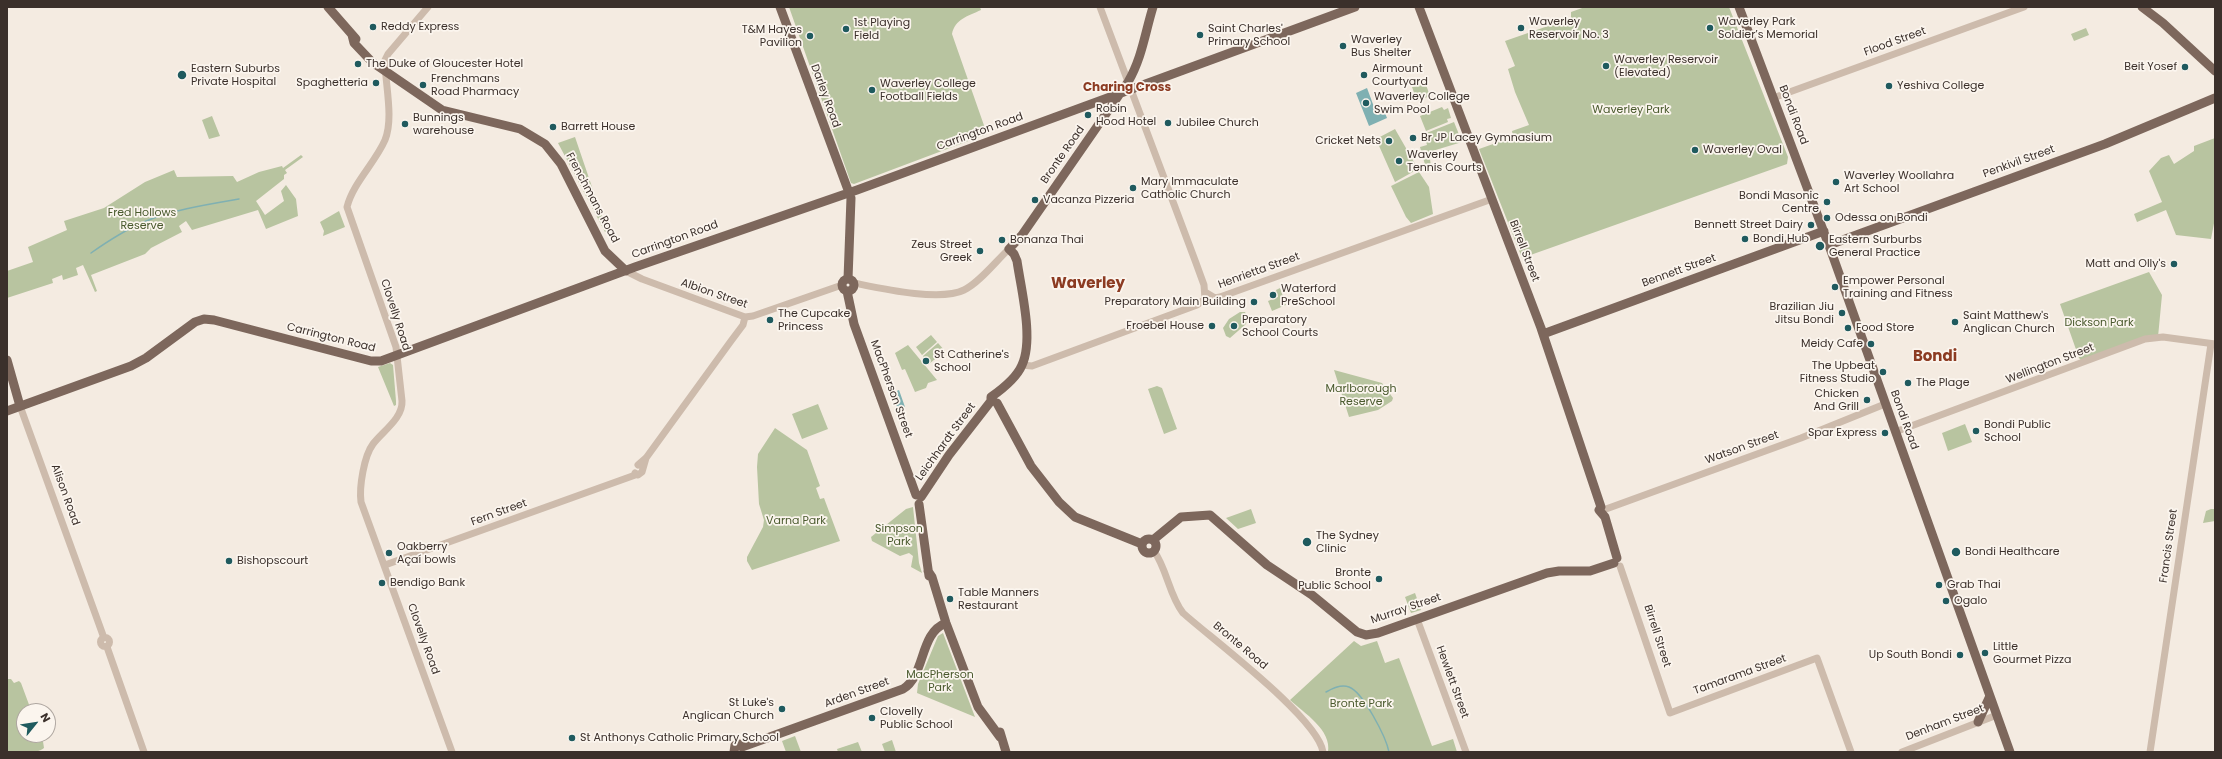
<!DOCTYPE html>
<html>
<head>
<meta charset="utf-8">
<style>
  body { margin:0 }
  #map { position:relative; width:2222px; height:759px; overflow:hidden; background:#f4ebe1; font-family:Poppins,sans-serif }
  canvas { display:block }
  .frame { position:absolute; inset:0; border:8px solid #3b302b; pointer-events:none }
  .north { position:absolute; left:16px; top:703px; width:40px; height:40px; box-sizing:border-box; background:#fbf5ee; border:1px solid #aea6a0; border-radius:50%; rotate:60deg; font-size:11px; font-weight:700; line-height:16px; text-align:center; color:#3b302b }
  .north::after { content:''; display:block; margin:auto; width:14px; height:18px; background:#1f5a5e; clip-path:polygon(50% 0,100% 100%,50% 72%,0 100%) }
</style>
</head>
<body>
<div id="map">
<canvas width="2222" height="759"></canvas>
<div class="frame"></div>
<div class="north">N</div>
</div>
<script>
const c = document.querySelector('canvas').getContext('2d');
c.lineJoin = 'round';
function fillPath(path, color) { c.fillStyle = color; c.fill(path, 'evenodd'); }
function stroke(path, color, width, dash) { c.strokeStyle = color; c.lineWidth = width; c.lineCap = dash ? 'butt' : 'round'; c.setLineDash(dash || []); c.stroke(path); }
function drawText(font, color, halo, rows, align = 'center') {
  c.font = font + ' Poppins,sans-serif'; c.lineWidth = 3.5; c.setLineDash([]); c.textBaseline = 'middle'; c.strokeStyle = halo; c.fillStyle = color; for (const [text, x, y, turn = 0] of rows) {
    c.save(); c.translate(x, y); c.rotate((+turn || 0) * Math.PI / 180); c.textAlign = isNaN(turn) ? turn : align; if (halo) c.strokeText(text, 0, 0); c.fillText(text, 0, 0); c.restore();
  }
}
const green = new Path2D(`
  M 789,7 L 980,7 L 981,10 C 968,16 955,19 952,34 L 987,134 L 854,184 L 851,183 Z
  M 1585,7 L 1729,7 L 1788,157 L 1787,164 L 1522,258 L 1479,149 L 1513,137 L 1512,131 L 1529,125 L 1515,92 L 1508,69 L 1515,66 L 1505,41 L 1571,18 L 1571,12 Z
  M 2086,28 L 2089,35 L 2074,41 L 2071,34 Z
  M 1425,82 L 1430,96 L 1417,101 L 1412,87 Z
  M 1442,107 L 1444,110 L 1448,108 L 1451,118 L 1447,119 L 1448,122 L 1426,131 L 1420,116 Z
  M 212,116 L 220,136 L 209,139 L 202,120 Z
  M 1454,122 L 1462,142 L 1429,152 L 1431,166 L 1426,168 L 1420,147 L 1427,145 L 1424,134 Z
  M 1395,129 L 1418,169 L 1395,182 L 1376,139 Z
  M 575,137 L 607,231 L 605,232 L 558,143 Z
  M 2215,138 L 2215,218 L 2211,239 L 2176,235 L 2166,210 L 2137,222 L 2134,214 L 2162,202 L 2149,171 L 2161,158 L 2169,155 L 2174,164 L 2194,151 L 2194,146 Z
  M 301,155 L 303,157 L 285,170 L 287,173 L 284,175 L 284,179 L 256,201 L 265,215 L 284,201 L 281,191 L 286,185 L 296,199 L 298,216 L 266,229 L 258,210 L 192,230 L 186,221 L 179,226 L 182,232 L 151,248 L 145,254 L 91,275 L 97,291 L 95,292 L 83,265 L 76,268 L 78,275 L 63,280 L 62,275 L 52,279 L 53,283 L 7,298 L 7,271 L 33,262 L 28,247 L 67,230 L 64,221 L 104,208 L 145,182 L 174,170 L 177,177 L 233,176 L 237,182 L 259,172 L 282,166 L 283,168 Z
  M 1419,172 L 1429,187 L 1433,214 L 1411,223 L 1406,217 L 1391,186 Z
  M 339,211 L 345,227 L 323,236 L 324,231 L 320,222 Z
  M 2149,272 L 2162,295 L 2158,337 L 2084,363 L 2079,358 L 2060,304 Z
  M 1280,288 L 1286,305 L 1272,311 L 1268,301 L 1278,297 L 1276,290 Z
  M 1240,312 L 1245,312 L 1247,316 L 1246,324 L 1230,338 L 1226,336 L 1223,328 L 1229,319 Z
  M 931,335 L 937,342 L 922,355 L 916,347 Z
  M 938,343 L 945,351 L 929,364 L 923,356 Z
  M 908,345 L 937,380 L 928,383 L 926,388 L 915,392 L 905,369 L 902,370 L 895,353 Z
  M 390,363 L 393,365 L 396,401 L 396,405 L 394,406 L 378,367 Z
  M 1334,370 L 1382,383 L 1393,398 L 1392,401 L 1378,410 L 1349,417 Z
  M 1157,386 L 1162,388 L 1177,429 L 1164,434 L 1148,389 Z
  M 818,404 L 828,429 L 802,439 L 792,414 Z
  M 1965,424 L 1972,442 L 1948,451 L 1942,433 Z
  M 775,428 L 807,450 L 820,486 L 816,488 L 820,499 L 824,498 L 840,541 L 752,570 L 747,561 L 747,557 L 763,527 L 764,520 L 759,504 L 757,467 L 758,454 Z
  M 913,507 L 919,563 L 922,573 L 911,567 L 913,556 L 909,553 L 900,556 L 872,541 L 871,537 L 906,509 Z
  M 1251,509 L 1256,523 L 1238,529 L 1226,518 Z
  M 2211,509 L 2215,509 L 2215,521 L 2203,523 L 2206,511 Z
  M 1415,593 L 1421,610 L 1411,613 L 1405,597 Z
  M 943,633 L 975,717 L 917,693 L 918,684 L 938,636 Z
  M 1354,641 L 1361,646 L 1377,641 L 1385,663 L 1399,658 L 1432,746 L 1453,739 L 1457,752 L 1328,752 C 1332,730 1304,713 1290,700 Z
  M 7,679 L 11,679 L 14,683 L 19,681 L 21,683 L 31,710 L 24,711 L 24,735 L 42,735 L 44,748 C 36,755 18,752 7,752 Z
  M 795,736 L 801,752 L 786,752 L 782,741 Z
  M 892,740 L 896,752 L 885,752 L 882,744 Z
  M 858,742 L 862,752 L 838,752 L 837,749 Z`);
const water = new Path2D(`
  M 1367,88 L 1377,115 L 1385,113 L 1387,118 L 1369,126 L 1356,93 Z
  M 899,390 L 905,407 L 898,410 L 892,393 Z`);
const stream = new Path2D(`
  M 91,253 C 108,241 125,230 144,222 C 171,210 210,204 239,199
  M 1326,692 C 1333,688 1341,684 1349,687 C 1363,692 1386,737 1389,752`);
const minor = new Path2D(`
  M 428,7 L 388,54 L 385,60 C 385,84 394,118 385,140 C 375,163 353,183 347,207 L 396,347 L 402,401 C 403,418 383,431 373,444 C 364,456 359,487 361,502 L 452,752
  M 1773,98 L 2024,7
  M 626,271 L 642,279 L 745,317 L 753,316 L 842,285
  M 854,283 C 879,288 940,302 964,290 C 979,283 996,261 1009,249
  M 1205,292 L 1215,298 L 1220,297 L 1492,199
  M 1022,365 L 1032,366 L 1197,305 L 1205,299 L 1204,285 L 1196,263 L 1100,7
  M 20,406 L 104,638
  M 1895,432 L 2145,339 L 2163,337 L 2215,344
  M 638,465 L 646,458 L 731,341 L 743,325 L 745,317
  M 635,473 L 638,475 L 642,472 L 646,458
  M 1606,509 L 1801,438 L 1885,404
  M 1154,551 C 1167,569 1169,595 1183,613 C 1212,639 1318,718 1323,752
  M 385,565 L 638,474
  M 1620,566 L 1670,713 L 1817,658 L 1851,752
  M 1417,619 L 1466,752
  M100.5 642a4.5 4.5 0 1 1 9 0a4.5 4.5 0 1 1-9 0Z
  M 107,647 L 144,752
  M 1902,752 L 1997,715
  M 2150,752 L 2211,344`);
const major = new Path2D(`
  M 328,7 L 356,39
  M 780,7 L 851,198 L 848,279
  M 1419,7 L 1541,328 L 1601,507
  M 1739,7 L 1831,251 L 2010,752
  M 2142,7 L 2163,23 L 2215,71
  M 352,35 L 354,43 L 372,62 L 442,110 L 520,129 L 545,144 L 561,164 L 605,251 L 626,271
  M 1829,245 L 2105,144 L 2215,98
  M842 285a6 6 0 1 1 12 0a6 6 0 1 1-12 0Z
  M 847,291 L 854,324 L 916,495
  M 1543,334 L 1824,231
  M 7,360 L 20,406
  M 997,403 L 1031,466 L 1059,502 L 1075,517 L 1142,544
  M 7,411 L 131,366 L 146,358 L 195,322 L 204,319 L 214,320 L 371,361 L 381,361 L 635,267 L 857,190 L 1355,7
  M 921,497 L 949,455 L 991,401 L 991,397 C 1001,390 1017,377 1022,365 C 1034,339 1021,289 1017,261 L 1014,254 L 1009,249 L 1022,235 L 1128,82 C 1142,58 1145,33 1153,7
  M 919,504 L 929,576
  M 1601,507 L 1599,510 L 1605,517 L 1617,558
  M1142 546a7 7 0 1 1 14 0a7 7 0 1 1-14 0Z
  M 1153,540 L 1181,517 L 1210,515 L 1267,565 L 1312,595 L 1357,632 L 1366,635 L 1378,633 L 1547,573 L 1559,571 L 1590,571 L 1614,563
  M 928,571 L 932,577 L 946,623 L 978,707 L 1000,737
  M 1978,722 L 1990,696
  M 1000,732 L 1006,752
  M 742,747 L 903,689 C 926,675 919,633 946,623
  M 734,752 L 735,745 L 739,744 L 742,747`);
const markers = [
  [373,27,4,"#1f5a5e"],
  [1521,28,4,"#1f5a5e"],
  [1710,28,4,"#1f5a5e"],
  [846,29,4,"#1f5a5e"],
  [1200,35,4,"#1f5a5e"],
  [810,36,4,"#1f5a5e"],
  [1343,46,4,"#1f5a5e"],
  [358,64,4,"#1f5a5e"],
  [1606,66,4,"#1f5a5e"],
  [2185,67,4,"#1f5a5e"],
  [182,75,5,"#1f5a5e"],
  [1364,75,4,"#1f5a5e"],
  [376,83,4,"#1f5a5e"],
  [423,85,4,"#1f5a5e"],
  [1889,86,4,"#1f5a5e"],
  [872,90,4,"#1f5a5e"],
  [1366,103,4,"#1f5a5e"],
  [1088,115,4,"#1f5a5e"],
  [1168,123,4,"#1f5a5e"],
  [405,124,4,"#1f5a5e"],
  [553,127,4,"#1f5a5e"],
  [1413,138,4,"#1f5a5e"],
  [1389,141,4,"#1f5a5e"],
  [1695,150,4,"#1f5a5e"],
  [1399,161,4,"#1f5a5e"],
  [1836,182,4,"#1f5a5e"],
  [1133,188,4,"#1f5a5e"],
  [1035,200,4,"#1f5a5e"],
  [1827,202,4,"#1f5a5e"],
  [1827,218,4,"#1f5a5e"],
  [1811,225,4,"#1f5a5e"],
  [1745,239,4,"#1f5a5e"],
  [1002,240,4,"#1f5a5e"],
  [1820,246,5,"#1f5a5e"],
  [980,251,4,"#1f5a5e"],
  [2174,264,4,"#1f5a5e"],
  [1835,287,4,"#1f5a5e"],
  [1273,295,4,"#1f5a5e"],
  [1254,302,4,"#1f5a5e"],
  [1842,313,4,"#1f5a5e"],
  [770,320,4,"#1f5a5e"],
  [1955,322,4,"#1f5a5e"],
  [1212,326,4,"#1f5a5e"],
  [1234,326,4,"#1f5a5e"],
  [1848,328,4,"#1f5a5e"],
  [1871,344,4,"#1f5a5e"],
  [926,361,4,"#1f5a5e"],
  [1883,372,4,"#1f5a5e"],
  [1908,383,4,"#1f5a5e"],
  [1867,400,4,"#1f5a5e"],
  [1976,431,4,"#1f5a5e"],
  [1885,433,4,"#1f5a5e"],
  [1307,542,5,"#1f5a5e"],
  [1956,552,5,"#1f5a5e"],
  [389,553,4,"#1f5a5e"],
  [229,561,4,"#1f5a5e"],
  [1379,579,4,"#1f5a5e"],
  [382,583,4,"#1f5a5e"],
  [1939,585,4,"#1f5a5e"],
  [950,599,4,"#1f5a5e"],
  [1946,601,4,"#1f5a5e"],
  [1985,653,4,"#1f5a5e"],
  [1960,655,4,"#1f5a5e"],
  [782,709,4,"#1f5a5e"],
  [872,718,4,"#1f5a5e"],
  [572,738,4,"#1f5a5e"]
];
const poiNames = [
  ["Waverley",1529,22],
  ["Reservoir No. 3",1529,35],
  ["Waverley Park",1718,22],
  ["Soldier’s Memorial",1718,35],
  ["1st Playing",854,23],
  ["Field",854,36],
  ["Reddy Express",381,27],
  ["Saint Charles'",1208,29],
  ["Primary School",1208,42],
  ["T&M Hayes",802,30,"right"],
  ["Pavilion",802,43,"right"],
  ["Waverley",1351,40],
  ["Bus Shelter",1351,53],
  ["Waverley Reservoir",1614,60],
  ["(Elevated)",1614,73],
  ["The Duke of Gloucester Hotel",366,64],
  ["Beit Yosef",2177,67,"right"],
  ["Eastern Suburbs",191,69],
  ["Private Hospital",191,82],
  ["Airmount",1372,69],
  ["Courtyard",1372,82],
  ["Frenchmans",431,79],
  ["Road Pharmacy",431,92],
  ["Spaghetteria",368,83,"right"],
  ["Waverley College",880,84],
  ["Football Fields",880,97],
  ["Yeshiva College",1897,86],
  ["Waverley College",1374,97],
  ["Swim Pool",1374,110],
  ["Robin",1096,109],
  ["Hood Hotel",1096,122],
  ["Bunnings",413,118],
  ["warehouse",413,131],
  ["Jubilee Church",1176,123],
  ["Barrett House",561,127],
  ["Br JP Lacey Gymnasium",1421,138],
  ["Cricket Nets",1381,141,"right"],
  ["Waverley Oval",1703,150],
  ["Waverley",1407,155],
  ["Tennis Courts",1407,168],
  ["Waverley Woollahra",1844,176],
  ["Art School",1844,189],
  ["Mary Immaculate",1141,182],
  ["Catholic Church",1141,195],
  ["Bondi Masonic",1819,196,"right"],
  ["Centre",1819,209,"right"],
  ["Vacanza Pizzeria",1043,200],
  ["Odessa on Bondi",1835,218],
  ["Bennett Street Dairy",1803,225,"right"],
  ["Bondi Hub",1753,239],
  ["Bonanza Thai",1010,240],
  ["Eastern Surburbs",1829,240],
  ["General Practice",1829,253],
  ["Zeus Street",972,245,"right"],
  ["Greek",972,258,"right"],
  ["Matt and Olly's",2166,264,"right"],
  ["Empower Personal",1843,281],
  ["Training and Fitness",1843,294],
  ["Waterford",1281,289],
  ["PreSchool",1281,302],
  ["Preparatory Main Building",1246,302,"right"],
  ["Brazilian Jiu",1834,307,"right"],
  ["Jitsu Bondi",1834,320,"right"],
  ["The Cupcake",778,314],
  ["Princess",778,327],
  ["Saint Matthew's",1963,316],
  ["Anglican Church",1963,329],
  ["Preparatory",1242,320],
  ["School Courts",1242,333],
  ["Froebel House",1204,326,"right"],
  ["Food Store",1856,328],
  ["Meidy Cafe",1863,344,"right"],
  ["St Catherine's",934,355],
  ["School",934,368],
  ["The Upbeat",1875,366,"right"],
  ["Fitness Studio",1875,379,"right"],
  ["The Plage",1916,383],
  ["Chicken",1859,394,"right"],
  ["And Grill",1859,407,"right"],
  ["Bondi Public",1984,425],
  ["School",1984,438],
  ["Spar Express",1877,433,"right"],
  ["The Sydney",1316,536],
  ["Clinic",1316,549],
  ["Oakberry",397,547],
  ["Açaí bowls",397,560],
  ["Bondi Healthcare",1965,552],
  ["Bishopscourt",237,561],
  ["Bronte",1371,573,"right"],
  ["Public School",1371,586,"right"],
  ["Bendigo Bank",390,583],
  ["Grab Thai",1947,585],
  ["Table Manners",958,593],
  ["Restaurant",958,606],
  ["Ogalo",1954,601],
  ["Little",1993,647],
  ["Gourmet Pizza",1993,660],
  ["Up South Bondi",1952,655,"right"],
  ["St Luke's",774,703,"right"],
  ["Anglican Church",774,716,"right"],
  ["Clovelly",880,712],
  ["Public School",880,725],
  ["St Anthonys Catholic Primary School",580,738]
];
const streetNames = [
  ["Flood Street",1895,42,-20],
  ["Darley Road",825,96,70],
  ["Bondi Road",1793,115,69],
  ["Carrington Road",980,132,-20],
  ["Bronte Road",1063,155,-55],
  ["Penkivil Street",2019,162,-20],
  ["Frenchmans Road",592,198,62],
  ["Carrington Road",675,240,-20],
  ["Birrell Street",1524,251,69],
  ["Henrietta Street",1259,271,-20],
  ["Bennett Street",1679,271,-20],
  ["Albion Street",714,294,19],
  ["Clovelly Road",395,315,72],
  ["Carrington Road",331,338,14],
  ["Wellington Street",2050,364,-21],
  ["MacPherson Street",891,389,70],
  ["Bondi Road",1904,420,70],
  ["Leichhardt Street",946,442,-54],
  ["Watson Street",1742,448,-20],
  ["Alison Road",65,495,70],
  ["Fern Street",499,513,-20],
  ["Francis Street",2169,546,-82],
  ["Murray Street",1406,609,-19],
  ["Birrell Street",1657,636,72],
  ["Clovelly Road",423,639,70],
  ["Bronte Road",1240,646,40],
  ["Tamarama Street",1740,675,-20],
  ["Hewlett Street",1452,682,70],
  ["Arden Street",857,693,-20],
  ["Denham Street",1945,723,-21]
];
const parkNames = [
  ["Waverley Park",1631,110],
  ["Fred Hollows",142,213],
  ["Reserve",142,226],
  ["Dickson Park",2099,323],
  ["Marlborough",1361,389],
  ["Reserve",1361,402],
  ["Varna Park",796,521],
  ["Simpson",899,529],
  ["Park",899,542],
  ["MacPherson",940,675],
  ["Park",940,688],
  ["Bronte Park",1361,704]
];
const neighbourhoodNames = [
  ["Charing Cross",1127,88]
];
const districtNames = [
  ["Waverley",1088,284],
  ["Bondi",1935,357]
];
fillPath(green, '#b8c4a0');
fillPath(water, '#7fb0b2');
stroke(stream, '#7fb0b2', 1.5);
stroke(minor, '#cdbbac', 7);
stroke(major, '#7d675c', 9);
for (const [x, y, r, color] of markers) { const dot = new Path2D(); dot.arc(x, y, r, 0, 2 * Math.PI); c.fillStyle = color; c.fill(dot); stroke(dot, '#fbf5ee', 1.5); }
drawText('11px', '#3b302b', '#fbf5ee', poiNames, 'left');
drawText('11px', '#3b302b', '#fbf5ee', streetNames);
drawText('11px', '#4a5a2e', '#fbf5ee', parkNames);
drawText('bold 12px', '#8c3b22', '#fbf5ee', neighbourhoodNames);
drawText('bold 15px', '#8c3b22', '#fbf5ee', districtNames);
</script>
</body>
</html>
